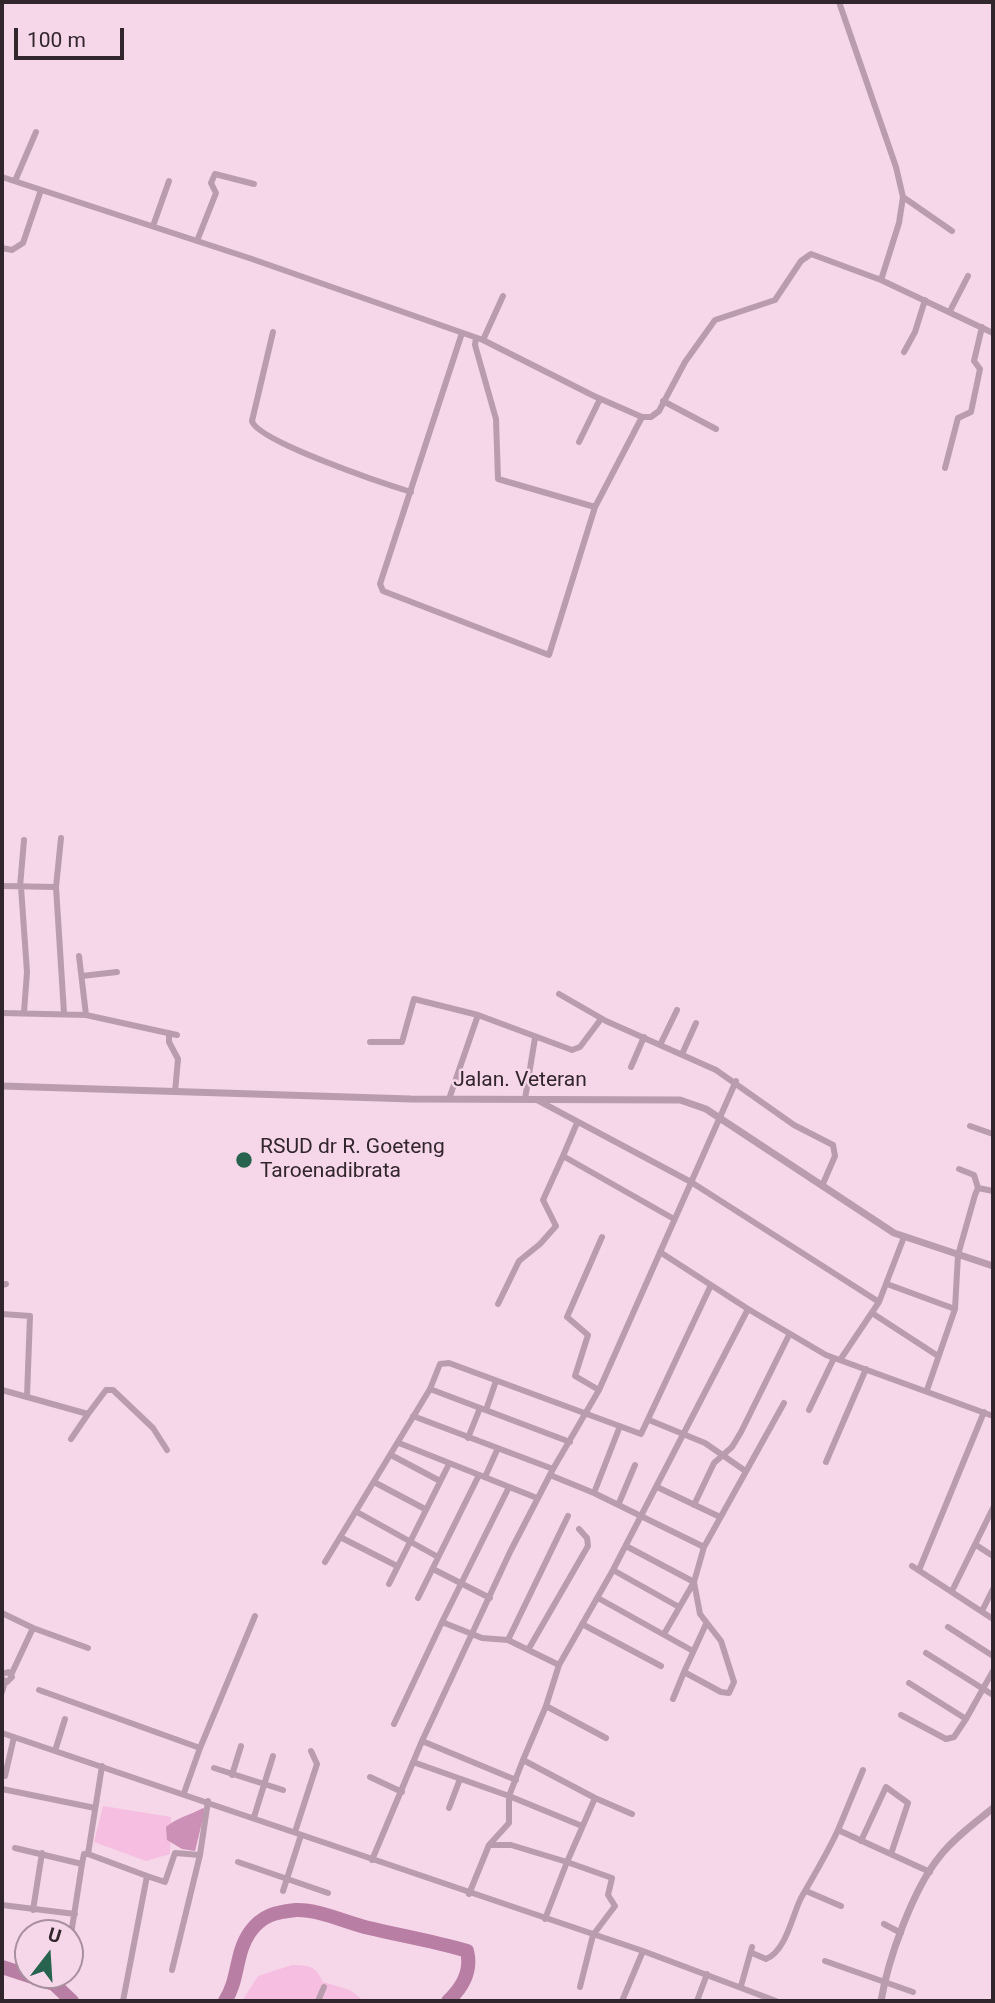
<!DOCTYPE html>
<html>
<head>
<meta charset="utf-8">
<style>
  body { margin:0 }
  #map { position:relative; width:995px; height:2003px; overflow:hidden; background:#f6d6e9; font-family:Roboto,sans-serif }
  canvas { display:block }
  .frame { position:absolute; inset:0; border:4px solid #32262d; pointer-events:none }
  .north { position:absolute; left:14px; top:1919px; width:70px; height:70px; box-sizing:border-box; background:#f6d6e9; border:2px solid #a8909e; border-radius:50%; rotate:17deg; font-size:19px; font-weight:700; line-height:28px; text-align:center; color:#32262d }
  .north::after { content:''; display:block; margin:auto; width:24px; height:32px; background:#27634e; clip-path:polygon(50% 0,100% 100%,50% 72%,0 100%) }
  .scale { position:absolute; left:14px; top:28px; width:110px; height:32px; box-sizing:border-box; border:4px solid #32262d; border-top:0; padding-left:9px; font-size:21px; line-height:24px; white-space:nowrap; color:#32262d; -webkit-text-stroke:5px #f6d6e9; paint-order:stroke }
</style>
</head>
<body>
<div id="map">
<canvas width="995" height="2003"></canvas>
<div class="frame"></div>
<div class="north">U</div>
<div class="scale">100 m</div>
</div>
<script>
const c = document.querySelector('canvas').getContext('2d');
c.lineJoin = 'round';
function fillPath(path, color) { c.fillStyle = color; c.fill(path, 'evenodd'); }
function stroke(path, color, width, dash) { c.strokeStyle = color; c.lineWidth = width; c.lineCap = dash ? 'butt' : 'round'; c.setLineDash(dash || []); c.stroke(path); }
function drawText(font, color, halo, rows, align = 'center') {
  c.font = font + ' Roboto,sans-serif'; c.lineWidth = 5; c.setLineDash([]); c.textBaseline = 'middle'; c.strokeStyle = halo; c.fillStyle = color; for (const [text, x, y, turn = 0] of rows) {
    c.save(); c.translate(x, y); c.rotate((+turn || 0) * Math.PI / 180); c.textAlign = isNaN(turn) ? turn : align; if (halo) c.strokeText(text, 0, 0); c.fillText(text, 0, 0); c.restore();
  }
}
const green = new Path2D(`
  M 103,1806 L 171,1817 L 170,1854 L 146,1861 L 94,1842 Z
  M 292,1965 C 309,1965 316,1966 323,1982 L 350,1990 L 364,2001 L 242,2001 L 258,1976 Z`);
const forest = new Path2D(`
  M 203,1808 L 205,1810 L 195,1851 L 182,1849 L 167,1840 L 166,1827 C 176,1818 190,1815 203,1808 Z`);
const river = new Path2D(`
  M 2,1967 L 54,1984 L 72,2001
  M 225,2001 C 239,1980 235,1953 250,1932 C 262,1915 276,1912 296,1910 C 318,1909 347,1923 369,1928 C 402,1936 434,1941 467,1951 C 472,1971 463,1987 448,2001`);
const minor = new Path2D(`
  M 839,2 L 896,167 L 903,197 L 899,223 L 881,280
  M 2,177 L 252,259 L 483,340 L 594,396 L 642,417 L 651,417 L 659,411 L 685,362 L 715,320 L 775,300 L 801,261 L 811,254 L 881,280 L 993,333
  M 15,181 L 36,132
  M 903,197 L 952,231
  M 153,226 L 169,181
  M 197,241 L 216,193 L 211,183 L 215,174 L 254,184
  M 2,248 L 12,250 L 23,243 L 41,190
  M 950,311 L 968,276
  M 273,332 L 252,421 C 257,441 385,484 411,492
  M 462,333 L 380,584 L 383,591 L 549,655 L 595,507 L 642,417
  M 476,338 L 475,345 L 496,419 L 498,479 L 595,507
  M 483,340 L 503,296
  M 904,352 L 915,332 L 925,300
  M 663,401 L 716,429
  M 579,442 L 600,399
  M 945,468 L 958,418 L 971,412 L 980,369 L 974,361 L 982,327
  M 2,886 L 56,887 L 64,1013
  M 20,887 L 24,840
  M 21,887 L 27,972 L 24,1012
  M 56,887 L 61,838
  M 79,956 L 86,1015
  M 82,976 L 117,972
  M 559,994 L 606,1021 L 716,1070 L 794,1125 L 833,1145 L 835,1156 L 822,1186
  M 2,1013 L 86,1015 L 177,1035
  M 169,1033 L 169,1042 L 178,1059 L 175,1092
  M 370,1042 L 402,1042 L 414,999 L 478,1015
  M 661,1043 L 677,1010
  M 683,1052 L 696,1023
  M 631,1067 L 644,1037
  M 449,1099 L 478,1015 L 572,1050 L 580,1047 L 601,1019
  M 525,1099 L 535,1038
  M 537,1100 L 691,1182 L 879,1302
  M 577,1123 L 563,1156 L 674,1219
  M 970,1126 L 993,1134
  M 959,1169 L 974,1175 L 978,1188
  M 660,1252 L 748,1309 L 826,1355 L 993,1416
  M 887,1284 L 955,1309
  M 2,1285 L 6,1284
  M 498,1304 L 519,1261 L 540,1244 L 556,1226 L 543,1200 L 563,1156
  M 872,1313 L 938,1356
  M 2,1314 L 30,1316 L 27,1396
  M 840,1360 L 879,1302 L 904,1237
  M 430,1389 L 570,1442
  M 2,1390 L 88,1414 L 106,1390 L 113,1390 L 153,1428 L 167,1450
  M 599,1390 L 575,1376 L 588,1335 L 567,1317 L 602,1237
  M 927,1390 L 955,1309 L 958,1255 L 975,1195 L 978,1188 L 993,1191
  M 486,1410 L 496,1381
  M 809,1410 L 834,1358
  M 413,1416 L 553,1469
  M 649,1420 L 705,1443 L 744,1470
  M 468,1438 L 480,1408
  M 71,1439 L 88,1414
  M 399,1443 L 537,1498
  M 391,1455 L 440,1481
  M 826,1462 L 866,1369
  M 550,1475 L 594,1493 L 620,1426
  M 485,1477 L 498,1448
  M 374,1482 L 425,1509
  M 657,1487 L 720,1517
  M 594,1493 L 704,1547 L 784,1403
  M 619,1503 L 635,1465
  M 694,1505 L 714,1463 L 732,1447 L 741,1432 L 789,1335
  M 357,1512 L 438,1557
  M 340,1537 L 397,1566
  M 976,1545 L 993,1556
  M 626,1546 L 694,1582 L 664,1634
  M 704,1547 L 694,1582 L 700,1614 L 721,1641 L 734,1682 L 729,1693 L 721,1692 L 684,1672 L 706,1624
  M 325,1562 L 430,1389 L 440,1364 L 449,1363 L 641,1434 L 711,1285
  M 912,1566 L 993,1619
  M 433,1569 L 490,1598
  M 613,1570 L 679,1607
  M 919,1570 L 984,1412
  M 389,1584 L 449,1464
  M 952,1591 L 993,1508
  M 418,1598 L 479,1475
  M 598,1598 L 693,1651
  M 982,1611 L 993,1589
  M 2,1613 L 33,1628 L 11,1675
  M 442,1622 L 509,1487
  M 582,1624 L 661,1666
  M 948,1627 L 993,1656
  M 33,1628 L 88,1648
  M 508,1640 L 568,1516
  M 528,1650 L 588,1546 L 587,1538 L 579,1529
  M 926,1653 L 993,1695
  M 2,1674 L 8,1672 L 12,1677 L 7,1682 L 2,1679
  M 909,1683 L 966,1719 L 993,1671
  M 39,1690 L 200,1748 L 255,1616
  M 2,1692 L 5,1682
  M 673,1699 L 684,1672
  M 546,1706 L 606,1738
  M 901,1715 L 946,1739 L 954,1737 L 966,1719
  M 394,1724 L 442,1622 L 482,1638 L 508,1640 L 559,1665 L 613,1570 L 748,1309
  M 2,1733 L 643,1951 L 776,2001
  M 422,1741 L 516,1780
  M 55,1751 L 65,1719
  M 523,1760 L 546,1706 L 559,1665
  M 413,1762 L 509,1796 L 509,1823 L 489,1845 L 469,1894
  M 214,1768 L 283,1790
  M 863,1770 L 838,1830 L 930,1872
  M 232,1775 L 241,1746
  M 5,1776 L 14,1737
  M 370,1777 L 402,1792
  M 2,1789 L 95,1808
  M 184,1793 L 200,1748
  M 449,1808 L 460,1779
  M 254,1817 L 273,1756
  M 582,1826 L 509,1796 L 523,1760 L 595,1798 L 632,1814
  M 295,1832 L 317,1764 L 311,1751
  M 861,1841 L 886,1787 L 908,1803 L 891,1854
  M 491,1845 L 511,1845 L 567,1862 L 545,1919
  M 15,1848 L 82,1864
  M 88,1854 L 147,1876
  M 372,1860 L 422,1741 L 510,1552 L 553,1469 L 599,1390 L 736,1081
  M 238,1862 L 328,1893
  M 283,1891 L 301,1835
  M 806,1891 L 841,1906
  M 2,1905 L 75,1914
  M 33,1910 L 42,1853
  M 884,1924 L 901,1933
  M 70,1941 L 82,1864 L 84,1854 L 88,1854 L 102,1766
  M 752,1953 L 766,1959 C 786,1951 792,1916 801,1898 C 814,1875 827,1854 838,1830
  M 825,1961 L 913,1992
  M 172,1970 L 200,1855
  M 741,1986 L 752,1947
  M 580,1987 L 593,1935 L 615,1906 L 608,1895 L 612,1878 L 567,1862 L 595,1798
  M 123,2001 L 147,1876 L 165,1882 L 175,1853 L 200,1855 L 208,1801
  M 318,2001 L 324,1987
  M 622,2001 L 643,1951
  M 697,2001 L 707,1974`);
const tertiary = new Path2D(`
  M 2,1086 L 411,1099 L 680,1100 L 706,1109 L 894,1233 L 993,1266
  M 881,2001 C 888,1959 913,1889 940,1856 C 955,1837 975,1823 993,1808`);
const markers = [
  [244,1160,9,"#27634e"]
];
const streetNames = [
  ["Jalan. Veteran",520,1081]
];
const poiNames = [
  ["RSUD dr R. Goeteng",260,1148],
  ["Taroenadibrata",260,1172]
];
fillPath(green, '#f6bee0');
fillPath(forest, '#cc8fb5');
stroke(river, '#b97ea4', 14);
stroke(minor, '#b99dae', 6);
stroke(tertiary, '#b99dae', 7);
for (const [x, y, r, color] of markers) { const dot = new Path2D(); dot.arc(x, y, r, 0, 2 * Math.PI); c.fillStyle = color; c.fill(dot); stroke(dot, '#f6d6e9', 2.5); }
drawText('21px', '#32262d', '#f6d6e9', streetNames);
drawText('21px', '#32262d', '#f6d6e9', poiNames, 'left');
</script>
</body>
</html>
